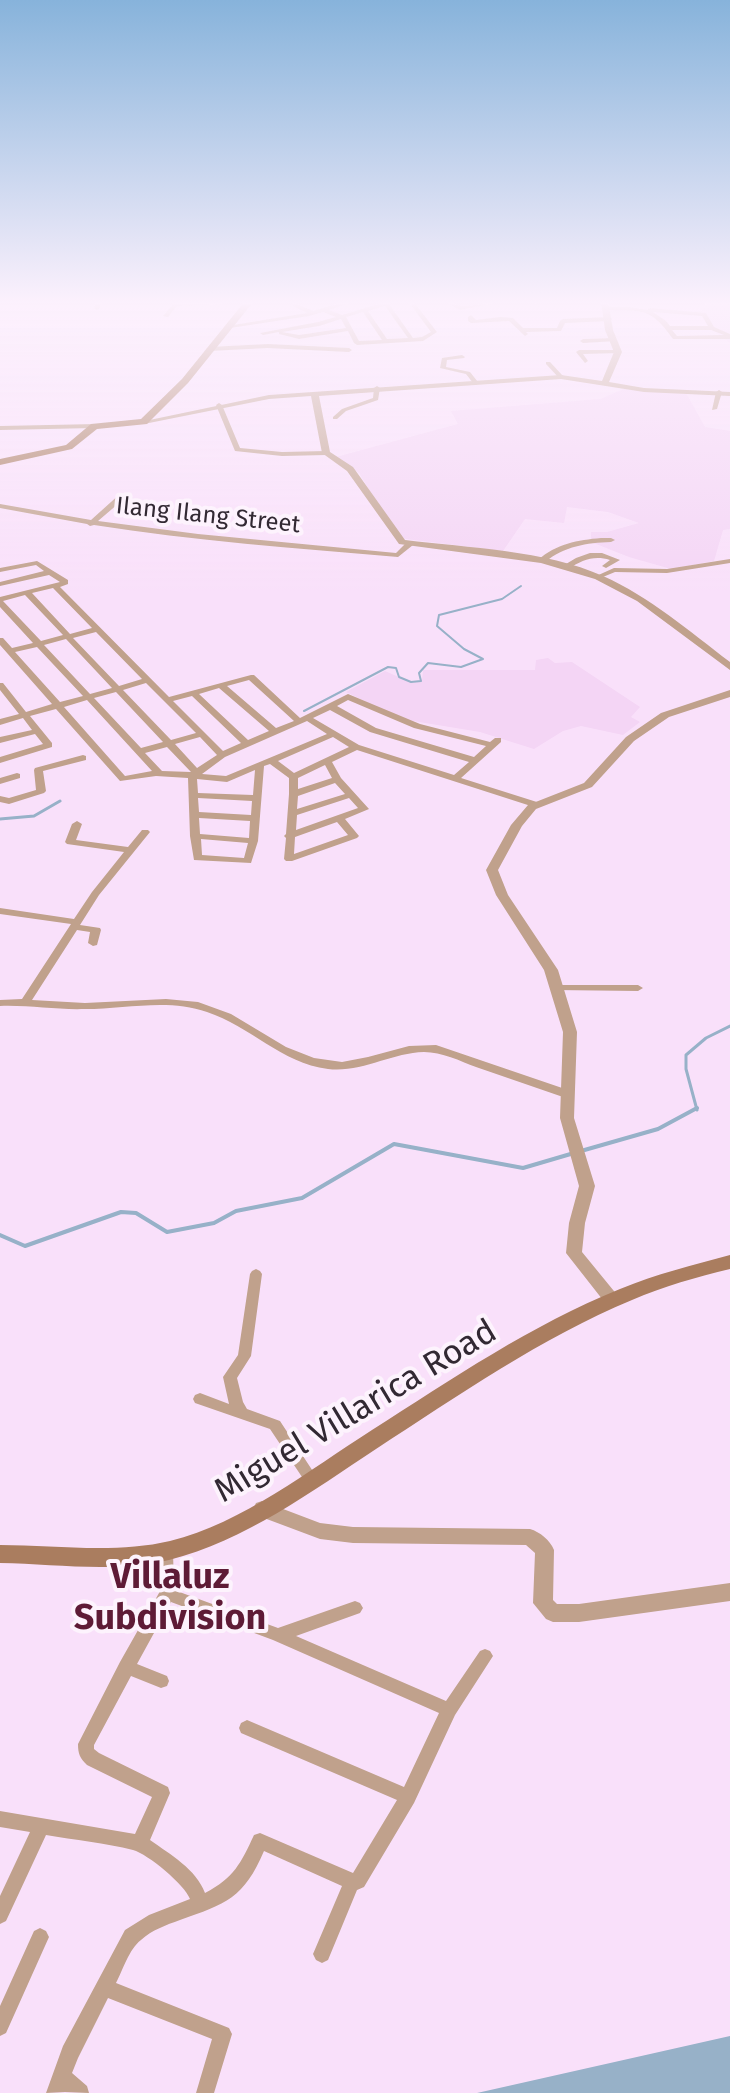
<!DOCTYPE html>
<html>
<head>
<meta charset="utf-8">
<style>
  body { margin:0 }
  canvas { display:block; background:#f9e0fa }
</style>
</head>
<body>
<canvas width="730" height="2093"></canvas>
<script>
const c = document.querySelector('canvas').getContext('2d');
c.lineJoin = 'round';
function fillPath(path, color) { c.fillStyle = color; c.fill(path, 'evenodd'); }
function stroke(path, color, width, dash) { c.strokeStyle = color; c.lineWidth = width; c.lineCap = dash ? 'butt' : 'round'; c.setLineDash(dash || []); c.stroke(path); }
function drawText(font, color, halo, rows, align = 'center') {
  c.font = font + ' "Fira Sans",sans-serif'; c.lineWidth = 8; c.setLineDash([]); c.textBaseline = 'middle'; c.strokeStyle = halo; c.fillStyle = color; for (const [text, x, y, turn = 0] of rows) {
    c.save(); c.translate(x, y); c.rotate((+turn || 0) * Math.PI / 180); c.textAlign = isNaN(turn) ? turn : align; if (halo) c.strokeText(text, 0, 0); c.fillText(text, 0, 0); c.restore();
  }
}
const built = new Path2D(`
  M 702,301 L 730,301 L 730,343 L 710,328 L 702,308 L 709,308 Z
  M 624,389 L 686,393 L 705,427 L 730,431 L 730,529 L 723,530 L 714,561 L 671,569 L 629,557 L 591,542 L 591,532 L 607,532 L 639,523 L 608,512 L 567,507 L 564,523 L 525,519 L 503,551 L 398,538 L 359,473 L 336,457 L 458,424 L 451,411 L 600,399 Z
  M 548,658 L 555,663 L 572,662 L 640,707 L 631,717 L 640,722 L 623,735 L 581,726 L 563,731 L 534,749 L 480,732 L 401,719 L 346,692 L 385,671 L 412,683 L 422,681 L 423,670 L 535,670 L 536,660 Z`);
const water = new Path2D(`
  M 730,2036 L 730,2093 L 477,2093 Z`);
const streamFar2 = new Path2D(`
  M 304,711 L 388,667 L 396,668 L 399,677 L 411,682 L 421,681 L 419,673 L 428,663 L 461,667 L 483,659 L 464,649 L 437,626 L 439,615 L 502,599 L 521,586`);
const streamFar1 = new Path2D(`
  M 0,819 L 34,816 L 60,801
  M 697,1110 L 686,1069 L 686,1055 L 706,1038 L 730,1026`);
const stream = new Path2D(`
  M 581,1151 L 658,1129 L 697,1108
  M 0,1235 L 25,1246 L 121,1212 L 136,1213 L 167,1232 L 214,1223 L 236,1211 L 302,1198 L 394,1144 L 523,1168 L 574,1153`);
const minor = new Path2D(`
  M 96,301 L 102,301 L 100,308 L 97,310 L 94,308 Z
  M 225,301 L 223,304 L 177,306 L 168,317 L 163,316 L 175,302 Z
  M 347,301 L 356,301 L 329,310 L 342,315 L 388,301 L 397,301 L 389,304 L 413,338 L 422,337 L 431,332 L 408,301 L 413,301 L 437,332 L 423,341 L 357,345 L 354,343 L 348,331 L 299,339 L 279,334 L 279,332 L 263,335 L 260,333 L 318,322 L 336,317 L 323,312 L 309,316 L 230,328 L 227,326 L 307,313 L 291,305 L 293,302 L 313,311 ZM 385,306 L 408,338 L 387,339 L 368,311 ZM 363,312 L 382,340 L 359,341 L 346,317 ZM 341,319 L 346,328 L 299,335 L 282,332 L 319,326 Z
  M 444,301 C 451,301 456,306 463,306 C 476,306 491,301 504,301 L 460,310 Z
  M 528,301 L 538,301 L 539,302 L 536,304 Z
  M 606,307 L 629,307 L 647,310 L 650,308 L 706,313 L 714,327 L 730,334 L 730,339 L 673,339 C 649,305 642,312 604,310 ZM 653,312 L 702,316 L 708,326 L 670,326 L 666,321 ZM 672,330 L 711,330 L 724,335 L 677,336 Z
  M 471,315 L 476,320 L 500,317 L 513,318 L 523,328 L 557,328 L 560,321 L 563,319 L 609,317 L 612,319 L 609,321 L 565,323 L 561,331 L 526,332 L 528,334 L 525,336 L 509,321 L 471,323 L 468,321 L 468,317 Z
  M 614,338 L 616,339 L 616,341 L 583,343 L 580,341 L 583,339 Z
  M 268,344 L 349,348 L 352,350 L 349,352 L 268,348 L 209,351 L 206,349 L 209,347 Z
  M 618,350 L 621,352 L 620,353 L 583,354 L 588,361 L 585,363 L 576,352 L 579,350 Z
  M 462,355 L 465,357 L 464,358 L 447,360 L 446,367 L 470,372 L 478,382 L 477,383 L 473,383 L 466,374 L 440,368 L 442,358 Z
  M 546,362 L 550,362 L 563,376 L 563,378 L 559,378 L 546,364 Z
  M 377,386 L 380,388 L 378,400 L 346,411 L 337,419 L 333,419 L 333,417 L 342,409 L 373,398 L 374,388 Z
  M 719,390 L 722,392 L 717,409 L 712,410 L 716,392 Z
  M 219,403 L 222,405 L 240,448 L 282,452 L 326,451 L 329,453 L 326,455 L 282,456 L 235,451 L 216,405 Z
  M 121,493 L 124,495 L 119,503 L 98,521 L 198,534 L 396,553 L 406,543 L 413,545 L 398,557 C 296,548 194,541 94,525 L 90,526 L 87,524 L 0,508 L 0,504 L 91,520 Z
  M 601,538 L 611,538 L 615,540 L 611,542 C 586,543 565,546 545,562 L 538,560 C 556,544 578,540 601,538 Z
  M 590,553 L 602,553 L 620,560 L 606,568 L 602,566 L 610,560 C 594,555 582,560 568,569 L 561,567 L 576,558 Z
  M 730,559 L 730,563 L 667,573 L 615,572 L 598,579 L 594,577 L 614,568 L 667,569 Z
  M 37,561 L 68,580 L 68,584 L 60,587 L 169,697 L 251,675 L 254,675 L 300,718 L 348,694 L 420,724 L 490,742 L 495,738 L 501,738 L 501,742 L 461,778 L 540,803 L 542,805 L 540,807 L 534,807 L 357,750 L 332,762 L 341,778 L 369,809 L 345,819 L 359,836 L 357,838 L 292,861 L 286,861 L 284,859 L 286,838 L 284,836 L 286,834 L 289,794 L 289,778 L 270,764 L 264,766 L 258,841 L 251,863 L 194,860 L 190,836 L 188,778 L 156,776 L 120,781 L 56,709 L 30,716 L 52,743 L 52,747 L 0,763 L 0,757 L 43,744 L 35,734 L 0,743 L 0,737 L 32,730 L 23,718 L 0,725 L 0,719 L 19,714 L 0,690 L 0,683 L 3,683 L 26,712 L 52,704 L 0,645 L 0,638 L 3,638 L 12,648 L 33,643 L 0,607 L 0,597 L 60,582 L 49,575 L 0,586 L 0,582 L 44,571 L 36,565 L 0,572 L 0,568 ZM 53,588 L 92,628 L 70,634 L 32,593 ZM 25,595 L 63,635 L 41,641 L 3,601 ZM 96,632 L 142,679 L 119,686 L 73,638 ZM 66,639 L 112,688 L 90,694 L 44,645 ZM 37,647 L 83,696 L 60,702 L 15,652 ZM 249,680 L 294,721 L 276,728 L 227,686 ZM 146,683 L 196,733 L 171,740 L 123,690 ZM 219,688 L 269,731 L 248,740 L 199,694 ZM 116,692 L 163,742 L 141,748 L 94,698 ZM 192,696 L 241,743 L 223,751 L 173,701 ZM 87,700 L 152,771 L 125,776 L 64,707 ZM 348,700 L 414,728 L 486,746 L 474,757 L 376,728 L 337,706 ZM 330,710 L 370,732 L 469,762 L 454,775 L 359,745 L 313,718 ZM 307,721 L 327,734 L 226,776 L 202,774 L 225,757 ZM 200,737 L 217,755 L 197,768 L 175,744 ZM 333,737 L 349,747 L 294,773 L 278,761 ZM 167,747 L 191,772 L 162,771 L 145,753 ZM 325,765 L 332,778 L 298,789 L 298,778 ZM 255,770 L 253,795 L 198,793 L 197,779 L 227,782 ZM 335,783 L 345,794 L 297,809 L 298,796 ZM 198,798 L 252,801 L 251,815 L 199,812 ZM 349,798 L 358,808 L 296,830 L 297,815 ZM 199,818 L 250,821 L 249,838 L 200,834 ZM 337,822 L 348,835 L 294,854 L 295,837 ZM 201,839 L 248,843 L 244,858 L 202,855 Z
  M 83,755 L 86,756 L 86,760 L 43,771 L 46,791 L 44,793 L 9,804 L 0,802 L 0,796 L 9,798 L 36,790 L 34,770 L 35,768 Z
  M 17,773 L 20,774 L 20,778 L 0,784 L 0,778 Z
  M 77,821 L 82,824 L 76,840 L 128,847 L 142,830 L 148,830 L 150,832 L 99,895 L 80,925 L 100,928 L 101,930 L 97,945 L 93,946 L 88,943 L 90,932 L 77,930 L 32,1000 L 85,1003 L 166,999 L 198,1002 L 231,1014 L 286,1047 L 314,1058 L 342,1062 L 368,1057 L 409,1046 L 436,1045 L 571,1091 L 573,1094 L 571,1097 L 563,1097 C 534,1087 505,1077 476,1067 C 460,1061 442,1052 424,1052 C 391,1053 361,1073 328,1069 C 281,1063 250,1026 207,1012 C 168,998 125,1009 85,1009 C 57,1010 29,1005 0,1006 L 0,1000 L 22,999 L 71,924 L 0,914 L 0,908 L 74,919 L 92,892 L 124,852 L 67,844 L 65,842 L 72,824 Z
  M 558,985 L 638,985 L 643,988 L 638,991 L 554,990 L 553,988 L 554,986 Z
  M 256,1269 L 260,1271 L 262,1274 L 251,1356 L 237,1378 L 243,1402 L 247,1409 L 280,1421 L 318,1479 L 316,1483 L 311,1485 L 306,1483 L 270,1429 L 195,1403 L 193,1399 L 195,1395 L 200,1393 L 229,1404 L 223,1377 L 238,1355 L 250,1274 L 252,1271 Z
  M 166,1545 L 171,1546 L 173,1551 L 174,1590 L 278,1628 L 355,1601 L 360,1603 L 363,1608 L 360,1613 L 296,1636 L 446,1701 L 480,1651 L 485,1649 L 490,1651 L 493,1656 L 455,1715 L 414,1803 L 364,1887 L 357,1890 L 328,1960 L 322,1963 L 316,1960 L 313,1954 L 342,1886 L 264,1851 C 244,1898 226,1904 180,1920 C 166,1925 152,1930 141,1940 C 129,1949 123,1970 116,1983 L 229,2028 L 232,2034 L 214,2093 L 196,2093 L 212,2039 L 108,1998 L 78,2058 L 72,2073 L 87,2086 L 89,2093 L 65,2092 L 46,2093 L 63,2046 L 125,1930 L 149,1915 L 190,1899 C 185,1885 148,1854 133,1850 C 106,1843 74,1840 46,1835 L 6,1921 L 0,1924 L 0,1896 L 30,1832 L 0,1827 L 0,1811 L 135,1834 L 152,1797 L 87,1765 C 80,1758 78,1754 78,1744 L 120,1662 L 159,1593 L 159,1551 L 161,1546 ZM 171,1602 L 273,1640 L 439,1713 L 404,1787 L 247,1720 L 241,1723 L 239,1728 L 241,1733 L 397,1800 L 353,1873 L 260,1833 L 254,1835 C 241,1863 234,1878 205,1893 C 196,1869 171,1855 150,1840 L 170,1793 L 168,1787 L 99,1753 L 94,1749 L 94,1745 L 131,1676 L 161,1688 L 167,1686 L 169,1681 L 167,1676 L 137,1664 Z
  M 40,1928 L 46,1931 L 49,1937 L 6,2033 L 0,2036 L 0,2006 L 34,1931 Z`);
const tertiary = new Path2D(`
  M 601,301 L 608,301 L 613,330 L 622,352 L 609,382 L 644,388 L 730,392 L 730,396 L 644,392 L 561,379 L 319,396 L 330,452 L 353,467 L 405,540 C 469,548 545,550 603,576 C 650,597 689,631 730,662 L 730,670 L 637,601 L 595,579 L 541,563 L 399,544 L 347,471 L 322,453 L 311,396 L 269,399 L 144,424 L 140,422 L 269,395 L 561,375 L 602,381 L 614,352 L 605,330 Z
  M 97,424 L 97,428 L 94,428 L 0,430 L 0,426 Z
  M 730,690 L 730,697 L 669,717 L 634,741 L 592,787 L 536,809 L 522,826 L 498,870 L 508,895 L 558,970 L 577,1032 L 574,1118 L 595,1186 L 585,1223 L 582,1252 L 618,1296 L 620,1300 L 618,1304 L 612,1306 L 606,1304 L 566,1253 L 569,1223 L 579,1186 L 560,1118 L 563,1032 L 544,970 L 496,895 L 486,870 L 511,825 L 528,805 L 584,783 L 626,737 L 661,713 Z
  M 262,1501 L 320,1523 L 353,1527 L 530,1529 C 540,1532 550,1540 554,1550 L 553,1600 L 557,1604 L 579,1604 L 730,1583 L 730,1601 L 579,1622 L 553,1622 L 546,1619 L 533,1603 L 535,1553 L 526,1545 L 353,1543 L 320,1539 L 256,1515 L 253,1509 L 256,1503 Z`);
const secondary = new Path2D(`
  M 245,301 L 254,301 L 188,383 L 147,424 L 97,429 L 72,449 L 0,465 L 0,459 L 66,445 L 91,424 L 141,419 L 182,379 Z
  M 730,1255 L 730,1269 C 697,1277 664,1286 632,1300 C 541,1338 459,1395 376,1449 C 312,1491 245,1541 169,1560 C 115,1573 55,1564 0,1563 L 0,1545 C 55,1545 115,1554 170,1541 C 243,1523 309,1470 372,1430 C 452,1379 531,1325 620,1289 C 656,1274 693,1265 730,1255 Z`);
const farStreetnames = [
  ["Ilang Ilang Street",208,516,6]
];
const nearStreetnames = [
  ["Miguel Villarica Road",356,1412,-31]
];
const nearNeighbourhoodnames = [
  ["Villaluz",170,1578],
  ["Subdivision",170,1619]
];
fillPath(built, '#f4d5f5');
fillPath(water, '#97b1c8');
stroke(streamFar2, '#97b1c8', 2);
stroke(streamFar1, '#97b1c8', 3);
stroke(stream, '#97b1c8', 4);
fillPath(minor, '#c0a18c');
fillPath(tertiary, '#c0a18c');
fillPath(secondary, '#aa7d5f');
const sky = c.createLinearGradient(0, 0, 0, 594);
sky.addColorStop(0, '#87b3db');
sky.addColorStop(0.51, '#fcf1fd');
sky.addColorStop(1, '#fcf1fd00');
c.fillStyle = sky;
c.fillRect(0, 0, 730, 594);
drawText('24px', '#322933', '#fdf3fd', farStreetnames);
drawText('34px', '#322933', '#fdf3fd', nearStreetnames);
drawText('bold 36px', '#5e1b36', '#fdf3fd', nearNeighbourhoodnames);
</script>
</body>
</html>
